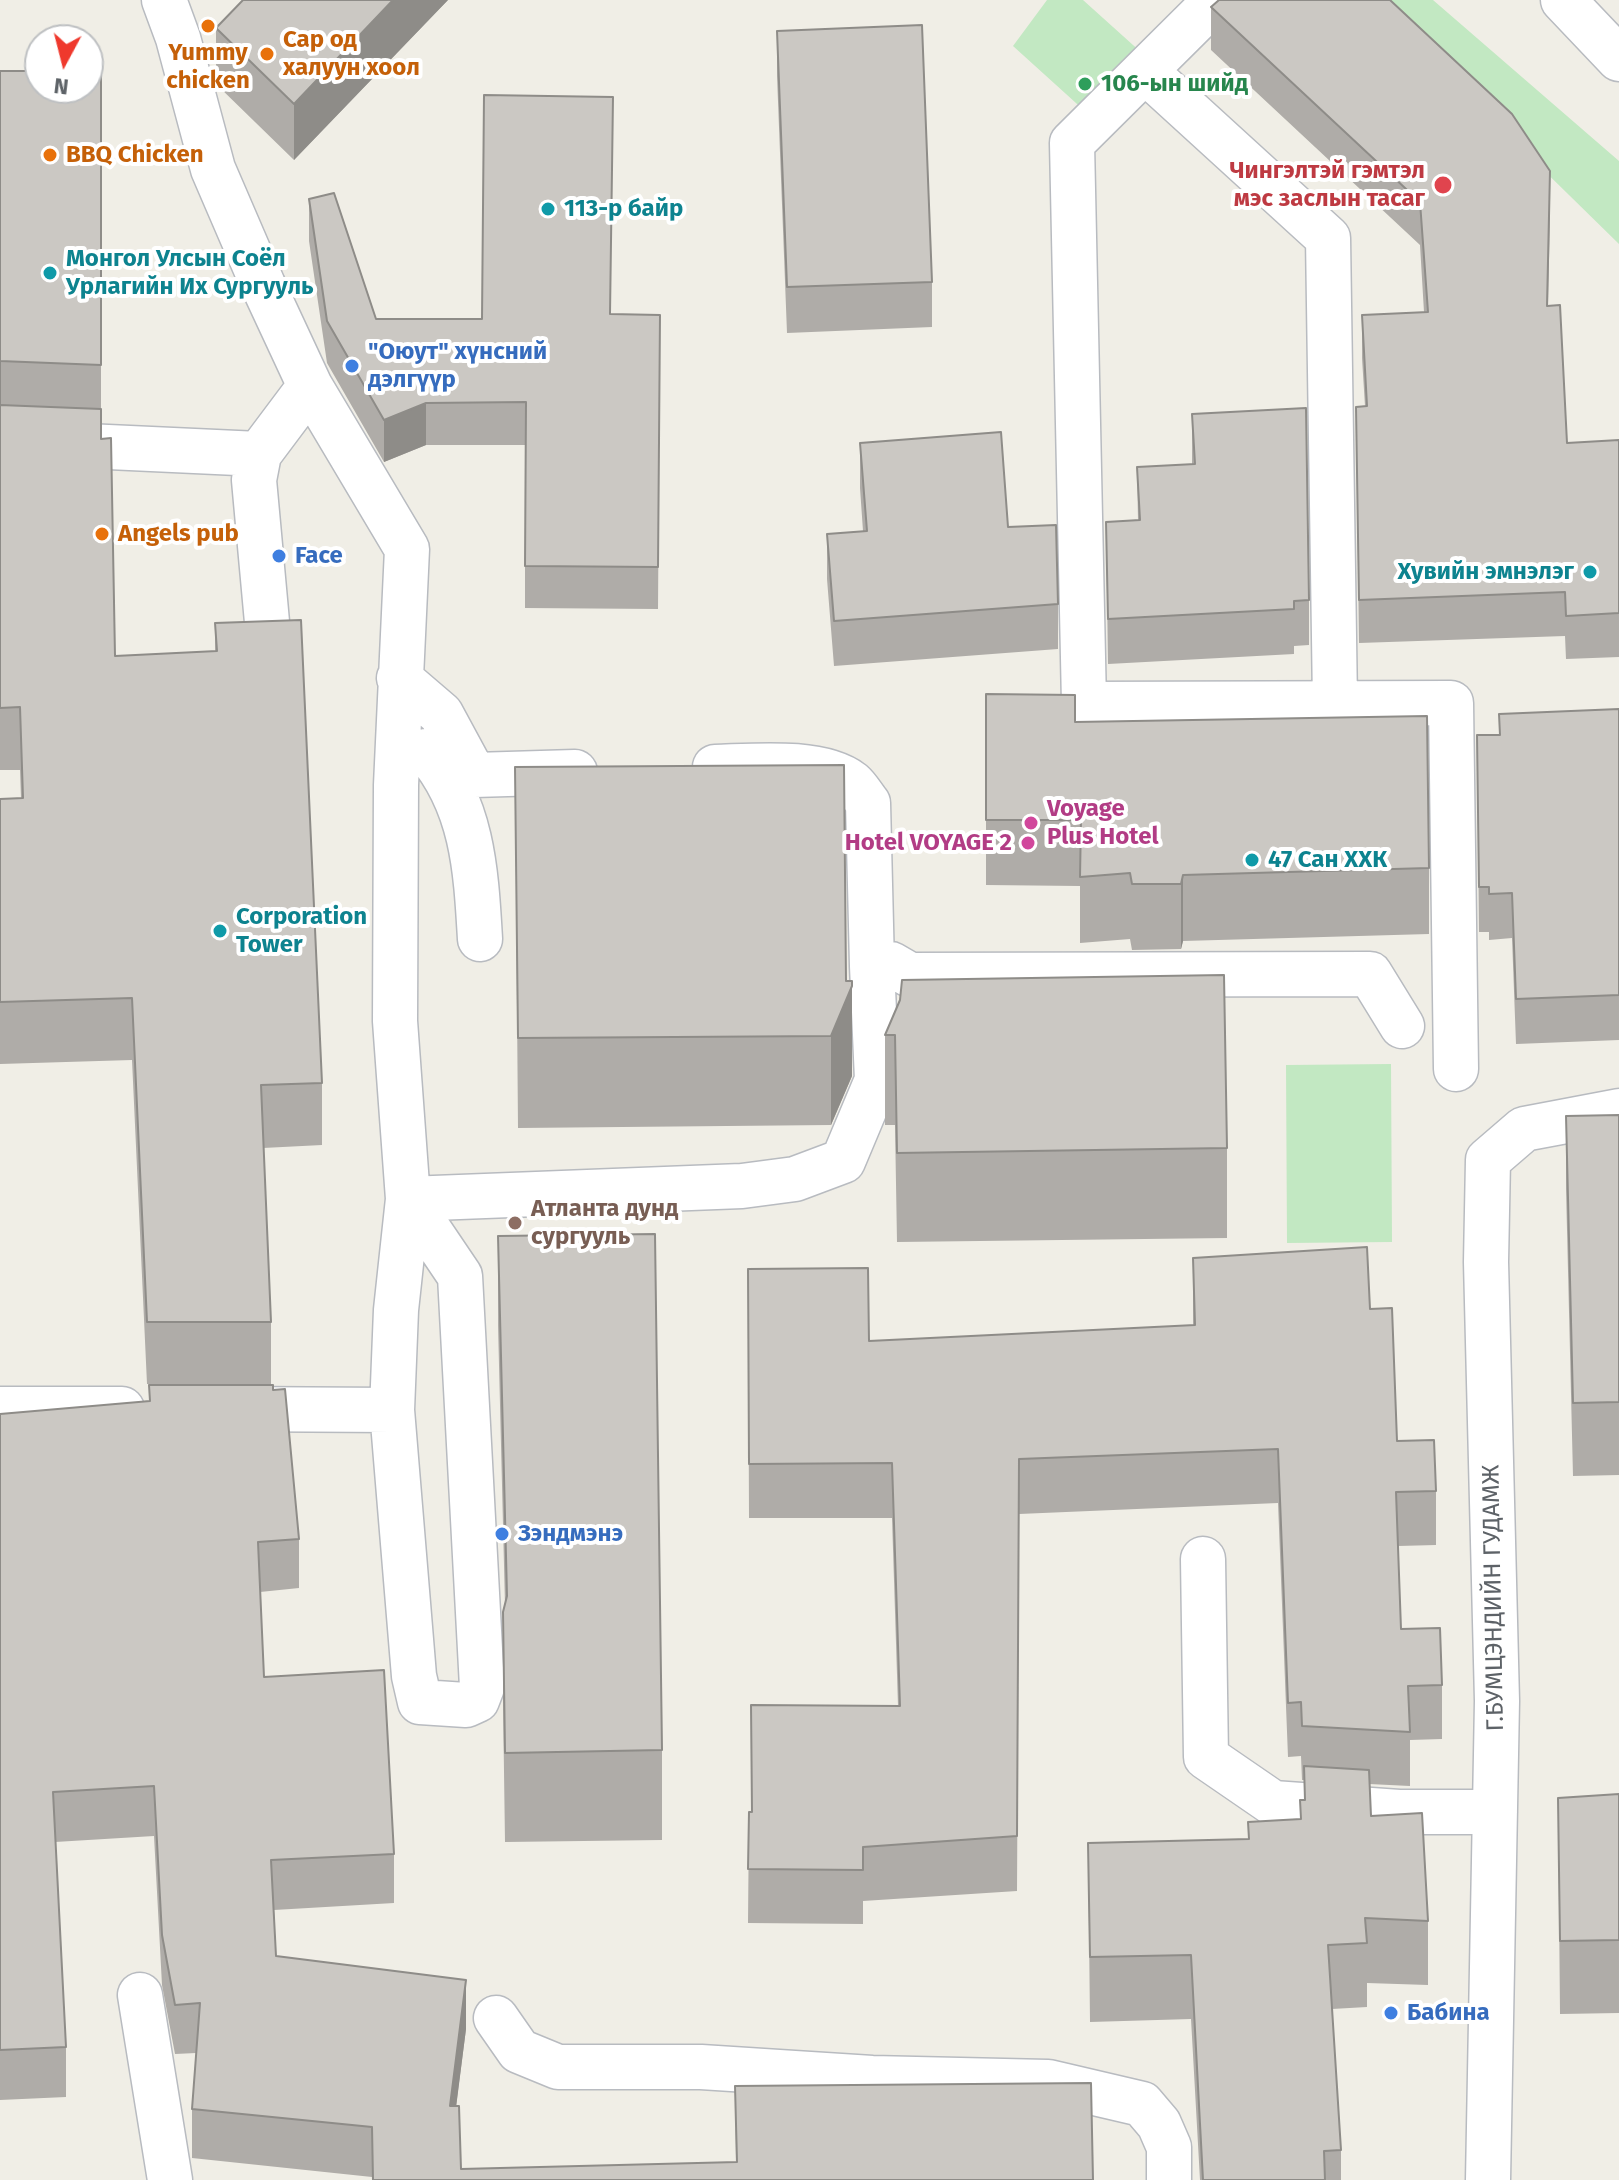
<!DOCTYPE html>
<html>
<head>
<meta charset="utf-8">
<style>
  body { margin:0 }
  #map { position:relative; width:1619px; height:2180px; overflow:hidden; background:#f0eee6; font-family:"Fira Sans",sans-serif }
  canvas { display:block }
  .north { position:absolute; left:24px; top:24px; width:80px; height:80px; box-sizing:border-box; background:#fff; border:2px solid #bec0c2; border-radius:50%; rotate:187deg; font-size:22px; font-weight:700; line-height:32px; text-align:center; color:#5d6267 }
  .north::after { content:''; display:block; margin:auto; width:28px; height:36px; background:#ef392d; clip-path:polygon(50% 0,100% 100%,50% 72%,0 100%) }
</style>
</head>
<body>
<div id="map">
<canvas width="1619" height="2180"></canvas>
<div class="north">N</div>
</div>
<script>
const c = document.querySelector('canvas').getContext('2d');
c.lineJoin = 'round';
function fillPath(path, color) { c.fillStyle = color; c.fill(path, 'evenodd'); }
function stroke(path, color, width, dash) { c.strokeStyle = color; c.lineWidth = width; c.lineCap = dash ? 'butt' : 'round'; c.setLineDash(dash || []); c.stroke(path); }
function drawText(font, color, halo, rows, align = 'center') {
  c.font = font + ' "Fira Sans",sans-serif'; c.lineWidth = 8; c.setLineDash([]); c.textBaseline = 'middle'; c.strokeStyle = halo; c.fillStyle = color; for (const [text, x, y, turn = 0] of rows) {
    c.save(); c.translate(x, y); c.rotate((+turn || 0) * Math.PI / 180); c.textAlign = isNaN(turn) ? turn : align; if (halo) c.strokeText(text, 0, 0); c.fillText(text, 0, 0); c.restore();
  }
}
const green = new Path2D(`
  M 1047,0 L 1083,0 L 1143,54 L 1087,113 L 1013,46 Z
  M 1370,0 L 1433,0 L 1619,161 L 1619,244 Z
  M 1391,1064 L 1392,1242 L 1287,1243 L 1286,1065 Z`);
const minor = new Path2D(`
  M 164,0 L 178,38 L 213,169 L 263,285 L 310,386 L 407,549 L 396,785 L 395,1021 L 408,1199 L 396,1310 L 392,1410 L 414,1676 L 420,1702 L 466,1705 L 477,1700 L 482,1687 L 460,1276 L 408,1199 L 742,1186 L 795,1179 L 843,1161 L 877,1080 L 872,966
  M 1216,0 L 1072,143 L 1084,704 L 1451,703 L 1456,1069
  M 1563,0 L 1619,59
  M 1145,71 L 1328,238 L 1335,703
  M 0,442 L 259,454
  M 269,644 L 254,480 L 259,454 L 310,386
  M 399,678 L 441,714 L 474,775 L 575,772
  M 426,751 C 473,805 476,871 480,939
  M 715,767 C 753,766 821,759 852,783 C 858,788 863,797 868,803 L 872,966 L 891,964 L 910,975 L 1370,974 L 1402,1026
  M 0,1409 L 122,1409
  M 227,1409 L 392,1410
  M 1203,1559 L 1206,1757 L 1273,1803 L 1399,1812 L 1495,1812
  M 140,1995 L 170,2180
  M 496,2018 L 519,2051 L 558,2067 L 701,2067 L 872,2078 L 1048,2082 L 1142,2104 L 1159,2124 L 1169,2147 L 1169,2180
  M 1488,2180 L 1497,1701 L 1486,1262 L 1488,1160 L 1524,1129 L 1619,1111`);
const wall = new Path2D(`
  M 448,0 L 294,160 L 216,84 L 216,28 Z
  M 1211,7 L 1550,214 L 1548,306 L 1567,443 L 1619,440 L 1619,657 L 1566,659 L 1565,636 L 1359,643 L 1356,407 L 1365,406 L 1362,358 L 1362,315 L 1424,312 L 1420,245 L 1211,50 Z
  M 777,31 L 932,282 L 932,327 L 787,333 L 777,76 Z
  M 0,71 L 101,71 L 101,439 L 115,656 L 215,651 L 215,623 L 322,1083 L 322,1145 L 263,1148 L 271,1322 L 271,1385 L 147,1384 L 132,1060 L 0,1064 L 0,799 L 21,798 L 20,770 L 0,770 Z
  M 309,199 L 376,319 L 482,319 L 611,314 L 660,315 L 658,609 L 525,608 L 525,445 L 426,445 L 384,462 L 327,363 L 309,241 Z
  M 1192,414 L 1309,600 L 1309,645 L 1294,646 L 1294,654 L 1108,664 L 1106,522 L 1138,520 L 1137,467 L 1192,464 Z
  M 860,443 L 1008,527 L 1058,604 L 1058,649 L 834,666 L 827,579 L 827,534 L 863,531 L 860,488 Z
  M 986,694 L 1075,722 L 1429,868 L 1429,934 L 1183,941 L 1181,949 L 1132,950 L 1130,939 L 1080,943 L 1080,886 L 986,885 Z
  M 1619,709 L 1619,1040 L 1516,1044 L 1512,938 L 1489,940 L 1489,932 L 1479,932 L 1477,735 L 1499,735 L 1499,714 Z
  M 515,767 L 846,981 L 852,1076 L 831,1125 L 518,1128 Z
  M 900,1000 L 1227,1148 L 1227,1238 L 897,1242 L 895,1125 L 885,1125 L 885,1035 Z
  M 1619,1115 L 1619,1475 L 1573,1476 L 1566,1189 L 1566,1116 Z
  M 498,1236 L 662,1750 L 662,1840 L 505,1842 L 503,1701 L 503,1612 L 505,1605 L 498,1325 Z
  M 1193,1258 L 1370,1309 L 1397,1441 L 1436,1491 L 1436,1545 L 1398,1546 L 1401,1629 L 1442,1685 L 1442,1739 L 1410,1740 L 1410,1786 L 1369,1784 L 1371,1816 L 1428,1921 L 1428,1985 L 1367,1983 L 1367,2007 L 1332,2009 L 1341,2150 L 1341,2180 L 1200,2180 L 1191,2019 L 1090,2022 L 1088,1843 L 1248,1839 L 1248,1822 L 1300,1819 L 1300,1800 L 1304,1800 L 1304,1780 L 1302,1780 L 1301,1756 L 1288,1757 L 1278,1503 L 1019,1514 L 1017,1891 L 863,1901 L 863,1924 L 748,1923 L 749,1812 L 752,1812 L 898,1706 L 892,1518 L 749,1518 L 748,1269 L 869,1341 L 1193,1325 Z
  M 149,1385 L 299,1539 L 299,1588 L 260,1592 L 264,1677 L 394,1854 L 394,1903 L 274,1910 L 276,1956 L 466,2029 L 456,2106 L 461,2169 L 736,2163 L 735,2086 L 1093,2180 L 372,2180 L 372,2177 L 192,2158 L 192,2109 L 196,2053 L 175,2054 L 162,1985 L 154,1836 L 55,1842 L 66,2047 L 66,2097 L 0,2100 L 0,1414 L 149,1401 Z
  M 1619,1794 L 1619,2013 L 1560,2014 L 1558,1798 Z`);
const shadedWall = new Path2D(`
  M 393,0 L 448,0 L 294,160 L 294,104 Z
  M 0,361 L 1,361 L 1,417 L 0,417 Z
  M 426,403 L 426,445 L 384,462 L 384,420 Z
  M 1183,875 L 1183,941 L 1181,949 L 1181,884 Z
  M 852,986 L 852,1076 L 831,1125 L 831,1036 Z
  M 466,1980 L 466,2029 L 450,2155 L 450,2106 Z`);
const building = new Path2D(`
  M 243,0 L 393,0 L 294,104 L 216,28 Z
  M 1219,0 L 1390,0 L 1512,114 L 1550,171 L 1547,306 L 1560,305 L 1567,443 L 1619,440 L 1619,613 L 1566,616 L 1565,592 L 1359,600 L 1356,407 L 1367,406 L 1362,315 L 1428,312 L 1420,202 L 1211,7 Z
  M 922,25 L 932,282 L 787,287 L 777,31 Z
  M 0,71 L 40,71 L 40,88 L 88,88 L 88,71 L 101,71 L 101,365 L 0,361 Z
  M 484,95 L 613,97 L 610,314 L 660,315 L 658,567 L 525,566 L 526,402 L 426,403 L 384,420 L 327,321 L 309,199 L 334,193 L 376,319 L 482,319 Z
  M 0,405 L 101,409 L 101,439 L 111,438 L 115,656 L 217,651 L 215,623 L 301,620 L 322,1083 L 261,1085 L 271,1322 L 147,1322 L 132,998 L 0,1002 L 0,799 L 23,798 L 20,707 L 0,708 Z
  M 1306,408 L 1309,600 L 1294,601 L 1294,609 L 1108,619 L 1106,522 L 1140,520 L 1137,467 L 1195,464 L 1192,414 Z
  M 1001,432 L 1008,527 L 1056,525 L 1058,604 L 834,621 L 827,534 L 867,531 L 860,443 Z
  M 986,694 L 1075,695 L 1075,722 L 1427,716 L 1429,868 L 1183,875 L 1181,884 L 1132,884 L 1130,873 L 1080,877 L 1081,820 L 986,820 Z
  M 1619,709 L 1619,995 L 1516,999 L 1512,893 L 1489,894 L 1489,887 L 1479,887 L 1477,735 L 1500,735 L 1499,714 Z
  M 844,765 L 846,981 L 852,981 L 852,986 L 831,1036 L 518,1038 L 515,767 Z
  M 1224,975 L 1227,1148 L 897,1153 L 895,1035 L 885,1035 L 900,1000 L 902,980 Z
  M 1619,1115 L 1619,1402 L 1573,1403 L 1566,1116 Z
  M 655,1234 L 662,1750 L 505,1753 L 503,1612 L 507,1596 L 498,1236 Z
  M 1367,1247 L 1370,1309 L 1392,1308 L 1397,1441 L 1434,1440 L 1436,1491 L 1396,1492 L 1401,1629 L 1440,1628 L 1442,1685 L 1408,1686 L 1410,1732 L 1302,1726 L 1301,1702 L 1288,1703 L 1278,1449 L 1019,1459 L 1017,1836 L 863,1847 L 863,1870 L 748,1869 L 749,1812 L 752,1812 L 751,1705 L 900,1706 L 892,1463 L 749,1464 L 748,1269 L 868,1268 L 869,1341 L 1195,1325 L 1193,1258 Z
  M 149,1385 L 273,1385 L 273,1390 L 285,1389 L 299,1539 L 258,1542 L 264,1677 L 384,1670 L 394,1854 L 271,1860 L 276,1956 L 466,1980 L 450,2106 L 459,2106 L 461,2169 L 737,2162 L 735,2086 L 1091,2083 L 1093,2180 L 373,2180 L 372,2127 L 192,2109 L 200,2003 L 175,2005 L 162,1935 L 154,1786 L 53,1792 L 66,2047 L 0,2050 L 0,1414 L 150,1401 Z
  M 1304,1766 L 1369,1770 L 1371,1816 L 1422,1813 L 1428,1921 L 1365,1918 L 1367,1943 L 1328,1945 L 1341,2150 L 1324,2151 L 1325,2180 L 1203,2180 L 1191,1955 L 1090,1957 L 1088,1843 L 1249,1839 L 1248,1822 L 1301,1819 L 1300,1800 L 1305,1800 Z
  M 1619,1794 L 1619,1940 L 1560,1941 L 1558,1798 Z`);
const markers = [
  [208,26,8,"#e8710a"],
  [267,54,8,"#e8710a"],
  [1085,84,8,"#2e9e5b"],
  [50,155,8,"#e8710a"],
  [1443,185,10,"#e0444e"],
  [548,209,8,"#0f9aa8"],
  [50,273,8,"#0f9aa8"],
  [352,366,8,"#3f7fe0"],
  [102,534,8,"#e8710a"],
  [279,556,8,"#3f7fe0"],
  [1590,572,8,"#0f9aa8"],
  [1031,823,8,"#d1479c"],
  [1028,843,8,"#d1479c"],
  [1252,860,8,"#0f9aa8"],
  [220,931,8,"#0f9aa8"],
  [515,1223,8,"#8d6e63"],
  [502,1534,8,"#3f7fe0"],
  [1391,2013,8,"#3f7fe0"]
];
const foodNames = [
  ["Сар од",283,40],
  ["халуун хоол",283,68],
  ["Yummy",208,53,"center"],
  ["chicken",208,81,"center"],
  ["BBQ Chicken",66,155],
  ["Angels pub",118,534]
];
const leisureNames = [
  ["106-ын шийд",1101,84]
];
const healthNames = [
  ["Чингэлтэй гэмтэл",1425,171],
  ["мэс заслын тасаг",1425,199]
];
const cultureNames = [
  ["113-р байр",564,209],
  ["Mонгол Улсын Соёл",66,259],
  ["Урлагийн Их Сургууль",66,287],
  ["Хувийн эмнэлэг",1574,572,"right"],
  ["47 Сан ХХК",1268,860],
  ["Corporation",236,917],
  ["Tower",236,945]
];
const shopNames = [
  ["\"Оюут\" хүнсний",368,352],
  ["дэлгүүр",368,380],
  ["Face",295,556],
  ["Зэндмэнэ",518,1534],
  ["Бабина",1407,2013]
];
const hotelNames = [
  ["Voyage",1047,809],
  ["Plus Hotel",1047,837],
  ["Hotel VOYAGE 2",1012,843,"right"]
];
const educationNames = [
  ["Атланта дунд",531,1209],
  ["сургууль",531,1237]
];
const streetNames = [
  ["Г.БУМЦЭНДИЙН ГУДАМЖ",1494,1598,-91]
];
fillPath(green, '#c2e8c2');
stroke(minor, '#b8bbc0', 47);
stroke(minor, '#fff', 44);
fillPath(wall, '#afaca8');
fillPath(shadedWall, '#8e8c88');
fillPath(building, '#cbc8c3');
stroke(building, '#8e8c88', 2);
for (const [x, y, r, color] of markers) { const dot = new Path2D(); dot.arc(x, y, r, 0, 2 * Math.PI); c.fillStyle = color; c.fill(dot); stroke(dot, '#fff', 3); }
drawText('bold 24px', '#c56008', '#fff', foodNames, 'left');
drawText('bold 24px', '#27864d', '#fff', leisureNames, 'left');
drawText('bold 24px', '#be3a42', '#fff', healthNames, 'right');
drawText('bold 24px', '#0d838f', '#fff', cultureNames, 'left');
drawText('bold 24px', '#366cbe', '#fff', shopNames, 'left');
drawText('bold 24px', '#b23c85', '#fff', hotelNames, 'left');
drawText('bold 24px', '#785e54', '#fff', educationNames, 'left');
drawText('24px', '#5d6267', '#fff', streetNames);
</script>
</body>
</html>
